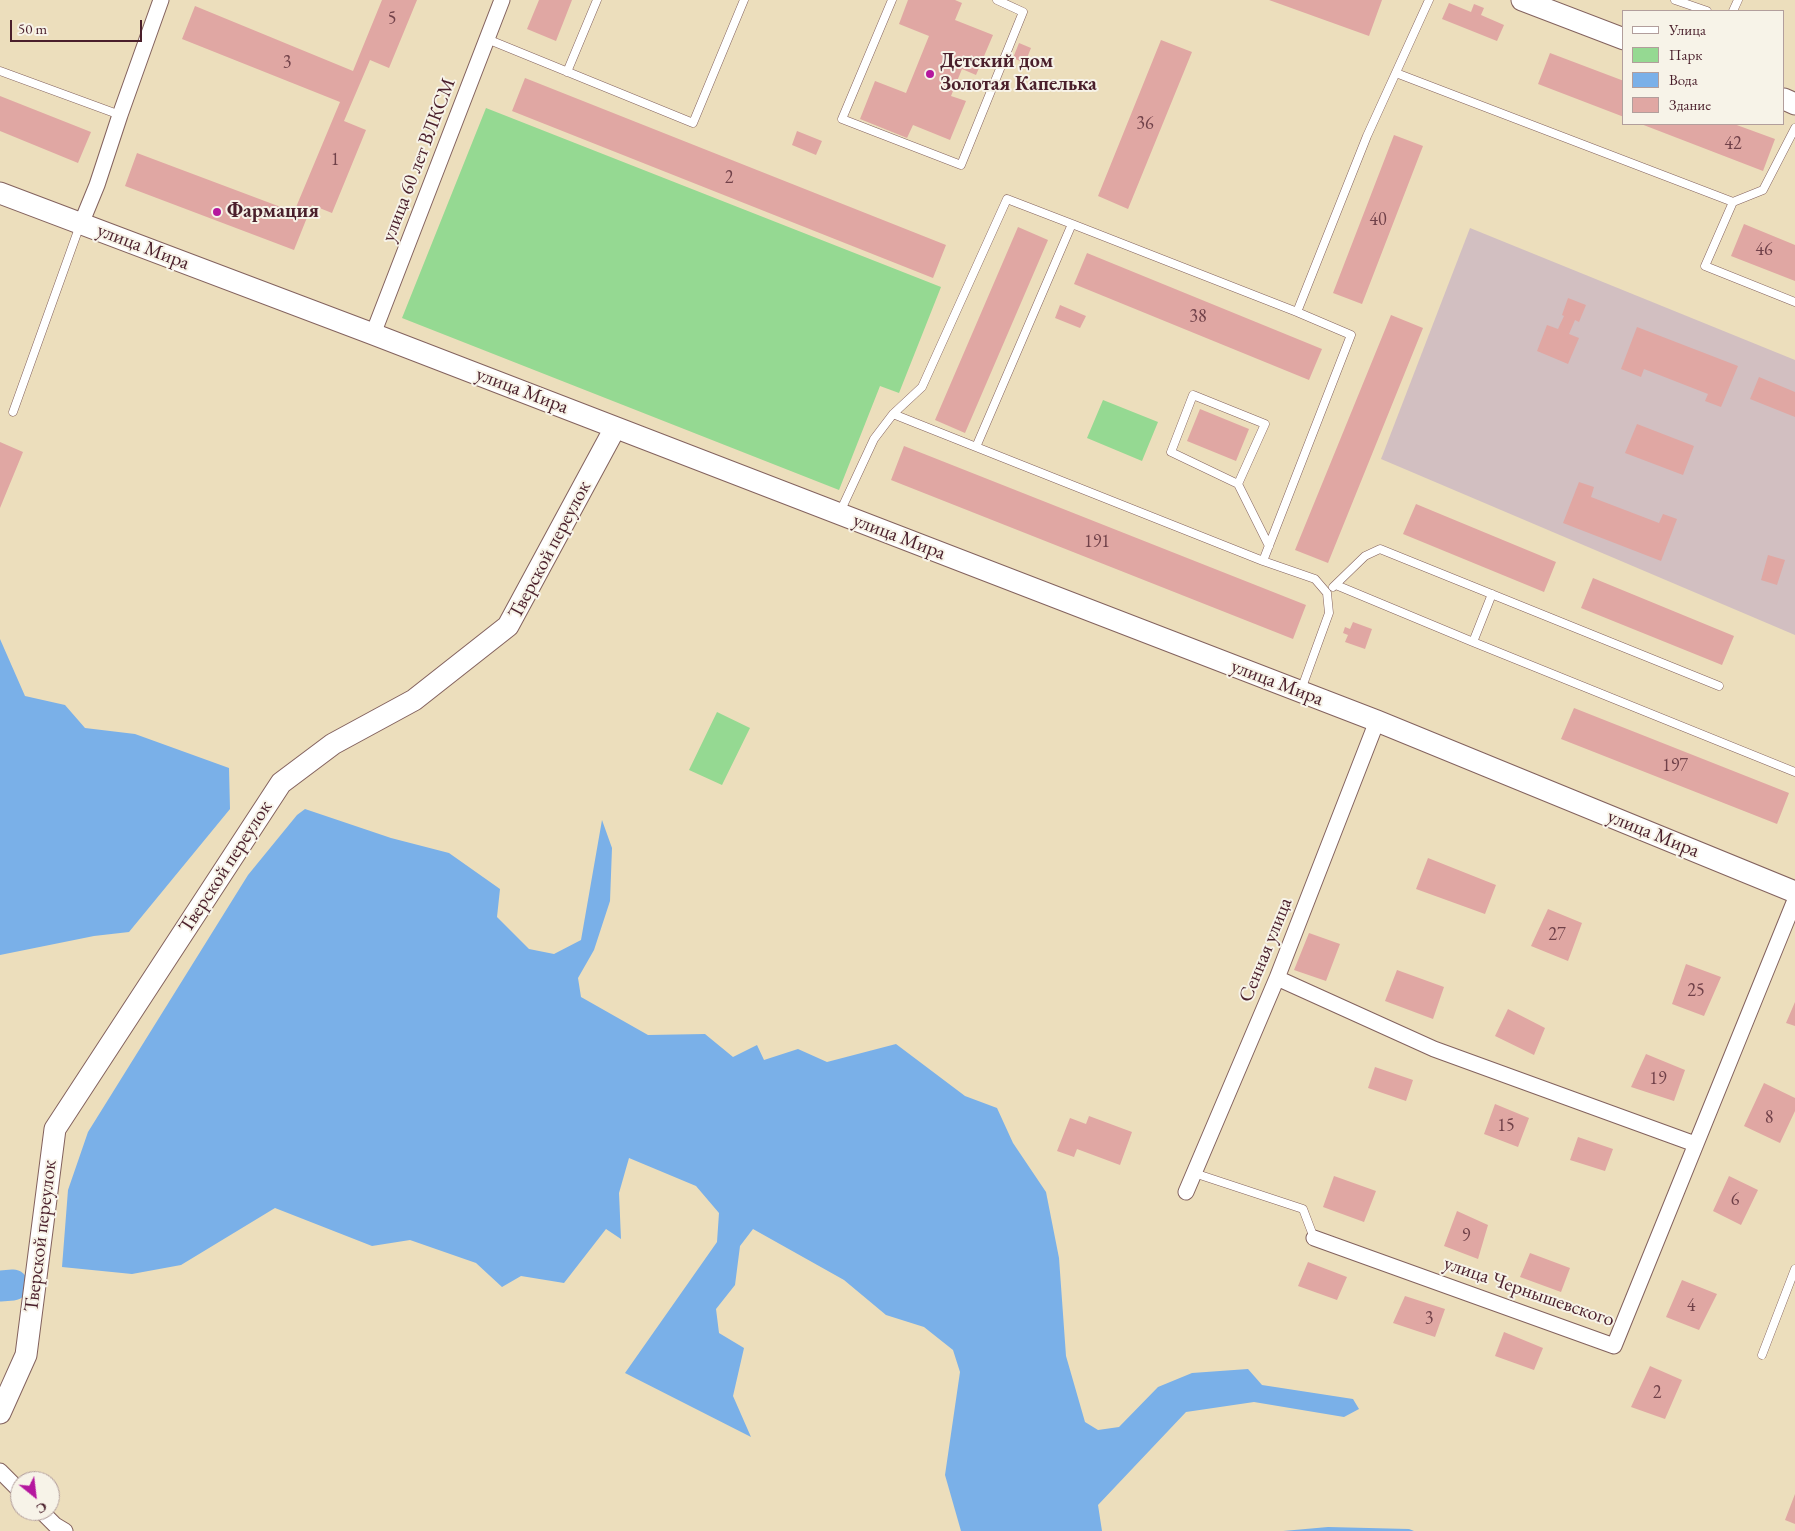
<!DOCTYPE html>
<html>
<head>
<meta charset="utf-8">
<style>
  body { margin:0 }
  #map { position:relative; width:1795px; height:1531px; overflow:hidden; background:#ecdebc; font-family:"EB Garamond",serif }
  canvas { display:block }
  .legend { position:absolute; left:1622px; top:10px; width:162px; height:115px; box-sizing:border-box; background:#f7f3e8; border:1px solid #b29e9c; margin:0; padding:6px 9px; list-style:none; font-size:15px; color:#4a1f2b }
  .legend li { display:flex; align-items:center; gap:10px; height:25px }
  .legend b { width:25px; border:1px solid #b29e9c }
  .north { position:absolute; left:10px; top:1471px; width:50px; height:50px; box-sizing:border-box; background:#f7f3e8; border:1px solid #b29e9c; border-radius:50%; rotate:151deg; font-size:14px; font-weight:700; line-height:20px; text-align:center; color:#4a1f2b }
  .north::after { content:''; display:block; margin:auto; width:18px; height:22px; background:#b5179e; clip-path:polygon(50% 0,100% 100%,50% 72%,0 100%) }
  .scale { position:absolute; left:10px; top:20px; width:132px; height:22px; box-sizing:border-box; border:2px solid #4a1f2b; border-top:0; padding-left:6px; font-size:15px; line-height:18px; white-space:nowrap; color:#4a1f2b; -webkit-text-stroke:4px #f7f3e8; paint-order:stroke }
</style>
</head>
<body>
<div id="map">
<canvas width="1795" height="1531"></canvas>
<ul class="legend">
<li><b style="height:6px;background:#fff"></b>Улица</li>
<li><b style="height:14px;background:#95d992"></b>Парк</li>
<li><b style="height:14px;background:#7ab0e8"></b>Вода</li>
<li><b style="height:14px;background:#e0a7a3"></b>Здание</li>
</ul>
<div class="north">С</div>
<div class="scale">50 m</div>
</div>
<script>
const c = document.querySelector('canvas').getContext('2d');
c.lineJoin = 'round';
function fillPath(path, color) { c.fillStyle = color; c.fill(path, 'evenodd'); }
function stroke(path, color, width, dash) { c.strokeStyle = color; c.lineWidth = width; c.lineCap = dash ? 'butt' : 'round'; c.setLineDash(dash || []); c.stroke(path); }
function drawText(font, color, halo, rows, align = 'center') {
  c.font = font + ' "EB Garamond",serif'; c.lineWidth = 4; c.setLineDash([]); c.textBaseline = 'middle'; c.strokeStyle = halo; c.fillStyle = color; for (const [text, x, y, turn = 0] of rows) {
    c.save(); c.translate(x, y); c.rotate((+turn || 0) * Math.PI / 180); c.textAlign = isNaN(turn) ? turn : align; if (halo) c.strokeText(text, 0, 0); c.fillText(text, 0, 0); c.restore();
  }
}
const industrial = new Path2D(`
  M 1470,228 L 1795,360 L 1795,635 L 1381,459 Z`);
const green = new Path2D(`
  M 486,108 L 941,287 L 899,393 L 880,386 L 839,490 L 402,318 Z
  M 1103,400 L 1158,422 L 1142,461 L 1087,438 Z
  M 717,712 L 750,728 L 722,785 L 689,770 Z`);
const water = new Path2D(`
  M 0,639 L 25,696 L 65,705 L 85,728 L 135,734 L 229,768 L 230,809 L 129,932 L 94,936 L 0,955 Z
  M 305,809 L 391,838 L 449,853 L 500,889 L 497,917 L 529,949 L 554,954 L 581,940 L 602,820 L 612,848 L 610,901 L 594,950 L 578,978 L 581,997 L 648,1035 L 705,1034 L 733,1057 L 757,1045 L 764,1060 L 798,1049 L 827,1062 L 896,1044 L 965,1096 L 997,1108 L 1013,1143 L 1046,1192 L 1059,1258 L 1066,1356 L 1085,1422 L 1098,1430 L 1119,1427 L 1158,1387 L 1192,1373 L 1248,1369 L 1262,1385 L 1353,1399 L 1359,1409 L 1344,1417 L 1254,1402 L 1186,1412 L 1098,1505 L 1102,1531 L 961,1531 L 945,1475 L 960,1372 L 953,1350 L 924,1327 L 886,1315 L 844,1280 L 753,1229 L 740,1246 L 735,1285 L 716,1309 L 719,1333 L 744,1348 L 733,1396 L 751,1437 L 625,1373 L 717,1242 L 719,1213 L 696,1186 L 629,1158 L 619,1193 L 621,1239 L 606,1229 L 564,1283 L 521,1276 L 502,1287 L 476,1263 L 410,1240 L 372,1246 L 275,1208 L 181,1265 L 132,1274 L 62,1267 L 68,1190 L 88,1132 L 248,875 L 297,815 Z
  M 1328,1527 L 1409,1529 L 1414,1531 L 1283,1531 Z`);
const river = new Path2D(`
  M 0,1286 L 13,1285`);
const building = new Path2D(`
  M 382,0 L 417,0 L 389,68 L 370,60 L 344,121 L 366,130 L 332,213 L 312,205 L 294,250 L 125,186 L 137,153 L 294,212 L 340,102 L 182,39 L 195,6 L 353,71 Z
  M 539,0 L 572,0 L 556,41 L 527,29 Z
  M 908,0 L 955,0 L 962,3 L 955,20 L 993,35 L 976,75 L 962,69 L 951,96 L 966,101 L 950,140 L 913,125 L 907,138 L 860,119 L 875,81 L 906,93 L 929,36 L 899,24 Z
  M 1269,0 L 1382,0 L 1369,36 Z
  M 1449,3 L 1471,12 L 1474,4 L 1484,8 L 1481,15 L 1504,25 L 1497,41 L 1442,19 Z
  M 1161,40 L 1192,52 L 1128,209 L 1098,196 Z
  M 1019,43 L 1031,48 L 1025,63 L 1013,58 Z
  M 1550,53 L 1624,81 L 1624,117 L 1538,84 Z
  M 525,78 L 946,245 L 933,278 L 512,111 Z
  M 0,96 L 91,132 L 78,163 L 0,131 Z
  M 1641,124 L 1734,124 L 1775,139 L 1763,171 Z
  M 797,131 L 822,141 L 816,155 L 792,145 Z
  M 1394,135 L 1423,146 L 1362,304 L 1333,293 Z
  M 1744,224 L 1795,245 L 1795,281 L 1731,256 Z
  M 1018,227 L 1048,240 L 965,433 L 935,420 Z
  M 1087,253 L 1322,349 L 1309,380 L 1074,284 Z
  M 1568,298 L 1586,305 L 1579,322 L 1575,320 L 1569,334 L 1579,338 L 1568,364 L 1537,351 L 1547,325 L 1558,329 L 1564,316 L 1562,315 Z
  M 1060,305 L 1086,316 L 1080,328 L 1055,318 Z
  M 1391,315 L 1423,328 L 1328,563 L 1295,550 Z
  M 1637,327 L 1738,366 L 1721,407 L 1705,401 L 1708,394 L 1644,369 L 1641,377 L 1621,369 Z
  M 1759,377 L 1795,392 L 1795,417 L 1750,399 Z
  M 1200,409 L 1249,429 L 1236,461 L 1187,441 Z
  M 1637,424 L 1694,446 L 1683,475 L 1625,453 Z
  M 0,442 L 23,452 L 0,508 Z
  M 904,446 L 1306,605 L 1293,639 L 891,480 Z
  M 1579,482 L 1594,487 L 1591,497 L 1659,523 L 1663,514 L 1677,519 L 1661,561 L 1563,523 Z
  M 1416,504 L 1556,562 L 1544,592 L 1403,534 Z
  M 1768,555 L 1785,560 L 1777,585 L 1761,580 Z
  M 1593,578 L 1734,636 L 1722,665 L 1581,608 Z
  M 1353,622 L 1372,629 L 1365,649 L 1345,642 L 1348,635 L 1343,633 L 1345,627 L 1350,629 Z
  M 1574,708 L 1789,793 L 1777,824 L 1561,739 Z
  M 1428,858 L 1496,885 L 1485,914 L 1416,889 Z
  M 1548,909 L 1582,923 L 1568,961 L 1531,946 Z
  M 1309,933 L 1340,944 L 1326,981 L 1294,970 Z
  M 1686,964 L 1721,977 L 1704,1016 L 1672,1004 Z
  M 1397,970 L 1444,987 L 1433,1019 L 1385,1001 Z
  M 1795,1002 L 1795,1026 L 1786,1023 Z
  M 1508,1009 L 1545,1028 L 1534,1055 L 1495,1036 Z
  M 1646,1054 L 1685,1070 L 1674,1101 L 1631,1087 Z
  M 1375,1067 L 1413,1080 L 1406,1101 L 1368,1088 Z
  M 1764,1083 L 1795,1098 L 1795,1111 L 1780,1143 L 1744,1126 Z
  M 1495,1104 L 1529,1118 L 1518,1147 L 1484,1134 Z
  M 1089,1116 L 1132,1132 L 1120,1165 L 1077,1149 L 1074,1157 L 1057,1151 L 1070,1118 L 1086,1124 Z
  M 1578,1137 L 1613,1149 L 1605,1171 L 1570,1160 Z
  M 1334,1176 L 1376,1191 L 1364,1222 L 1323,1207 Z
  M 1729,1176 L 1758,1190 L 1741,1225 L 1713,1211 Z
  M 1457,1211 L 1488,1225 L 1478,1259 L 1444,1246 Z
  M 1530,1253 L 1570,1268 L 1561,1292 L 1520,1277 Z
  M 1308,1262 L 1347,1277 L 1337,1300 L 1298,1286 Z
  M 1682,1280 L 1717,1294 L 1699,1330 L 1666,1317 Z
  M 1405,1296 L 1445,1309 L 1435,1337 L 1393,1323 Z
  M 1504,1332 L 1543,1348 L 1534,1370 L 1495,1356 Z
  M 1650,1366 L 1682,1380 L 1665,1419 L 1631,1407 Z
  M 1795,1494 L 1795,1524 L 1785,1520 Z`);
const lane = new Path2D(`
  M 892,0 L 842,119 L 961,165 L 1023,12 L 997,0
  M 1675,0 L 1707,11
  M 1733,11 L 1738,0
  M 487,39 L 693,123 L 744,0
  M 0,71 L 120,115
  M 567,72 L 597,0
  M 1396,73 L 1733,202
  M 1795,128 L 1763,190 L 1733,202 L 1705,266 L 1795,302
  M 1072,224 L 1297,312
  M 13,412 L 80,225
  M 893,414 L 1263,561 L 1315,579 L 1327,593 L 1329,613 L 1301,690
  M 1238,484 L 1171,452 L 1193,395 L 1265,424 L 1238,484 L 1269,546
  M 840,512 L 874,439 L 893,414 L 922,387 L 1007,199 L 1072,224 L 976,447
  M 1263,561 L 1351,335 L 1297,312 L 1367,136 L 1429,0
  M 1336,585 L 1473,642 L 1795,772
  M 1333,587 L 1365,556 L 1380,549 L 1719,686
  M 1473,642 L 1492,594
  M 1194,1173 L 1303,1209 L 1314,1238
  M 1762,1355 L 1795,1269`);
const street = new Path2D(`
  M 81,224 L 97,185 L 120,115 L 161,0
  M 373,334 L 502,0
  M 1277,978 L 1434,1049 L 1695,1144
  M 1186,1192 L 1277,978 L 1377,721
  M 1314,1238 L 1614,1346 L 1795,900
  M 0,1471 L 20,1491
  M 41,1511 L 55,1525 L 65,1531`);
const secondary = new Path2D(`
  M 1522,0 L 1624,39
  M 1784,99 L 1795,104
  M 0,193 L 373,334 L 1377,721 L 1795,892
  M 0,1413 L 26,1355 L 55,1129 L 281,783 L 333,744 L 414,700 L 508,626 L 615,428`);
const markers = [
  [930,74,5,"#b5179e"],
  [217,212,5,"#b5179e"]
];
const numberNames = [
  ["5",392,19],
  ["3",287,63],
  ["36",1145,124],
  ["42",1733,144],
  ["1",335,160],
  ["2",729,178],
  ["40",1378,220],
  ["46",1764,250],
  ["38",1198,317],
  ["191",1097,542],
  ["197",1675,766],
  ["27",1557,935],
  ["25",1696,991],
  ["19",1658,1079],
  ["8",1769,1118],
  ["15",1506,1126],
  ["6",1735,1200],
  ["9",1466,1236],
  ["4",1691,1306],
  ["3",1429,1319],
  ["2",1657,1393]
];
const poiNames = [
  ["Детский дом",940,62],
  ["Золотая Капелька",940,85],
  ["Фармация",227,212]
];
const streetNames = [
  ["улица 60 лет ВЛКСМ",419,160,-69],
  ["улица Мира",143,247,21],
  ["улица Мира",522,391,21],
  ["улица Мира",899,537,21],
  ["Тверской переулок",550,550,-62],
  ["улица Мира",1277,683,21],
  ["улица Мира",1653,834,22],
  ["Тверской переулок",226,867,-57],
  ["Сенная улица",1266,950,-68],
  ["Тверской переулок",41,1236,-83],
  ["улица Чернышевского",1529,1292,19]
];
fillPath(industrial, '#d2bfc1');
fillPath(green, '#95d992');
fillPath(water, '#7ab0e8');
stroke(river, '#7ab0e8', 31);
fillPath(building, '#e0a7a3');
stroke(lane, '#83625e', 9);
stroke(street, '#83625e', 17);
stroke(secondary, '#83625e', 23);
stroke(lane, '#fff', 8);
stroke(street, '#fff', 15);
stroke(secondary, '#fff', 21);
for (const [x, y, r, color] of markers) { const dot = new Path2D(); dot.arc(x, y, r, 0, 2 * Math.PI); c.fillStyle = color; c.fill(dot); stroke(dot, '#f7f3e8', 2); }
drawText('18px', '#704149', null, numberNames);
drawText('bold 20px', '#4a1f2b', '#f7f3e8', poiNames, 'left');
drawText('20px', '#4a1f2b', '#f7f3e8', streetNames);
</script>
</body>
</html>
